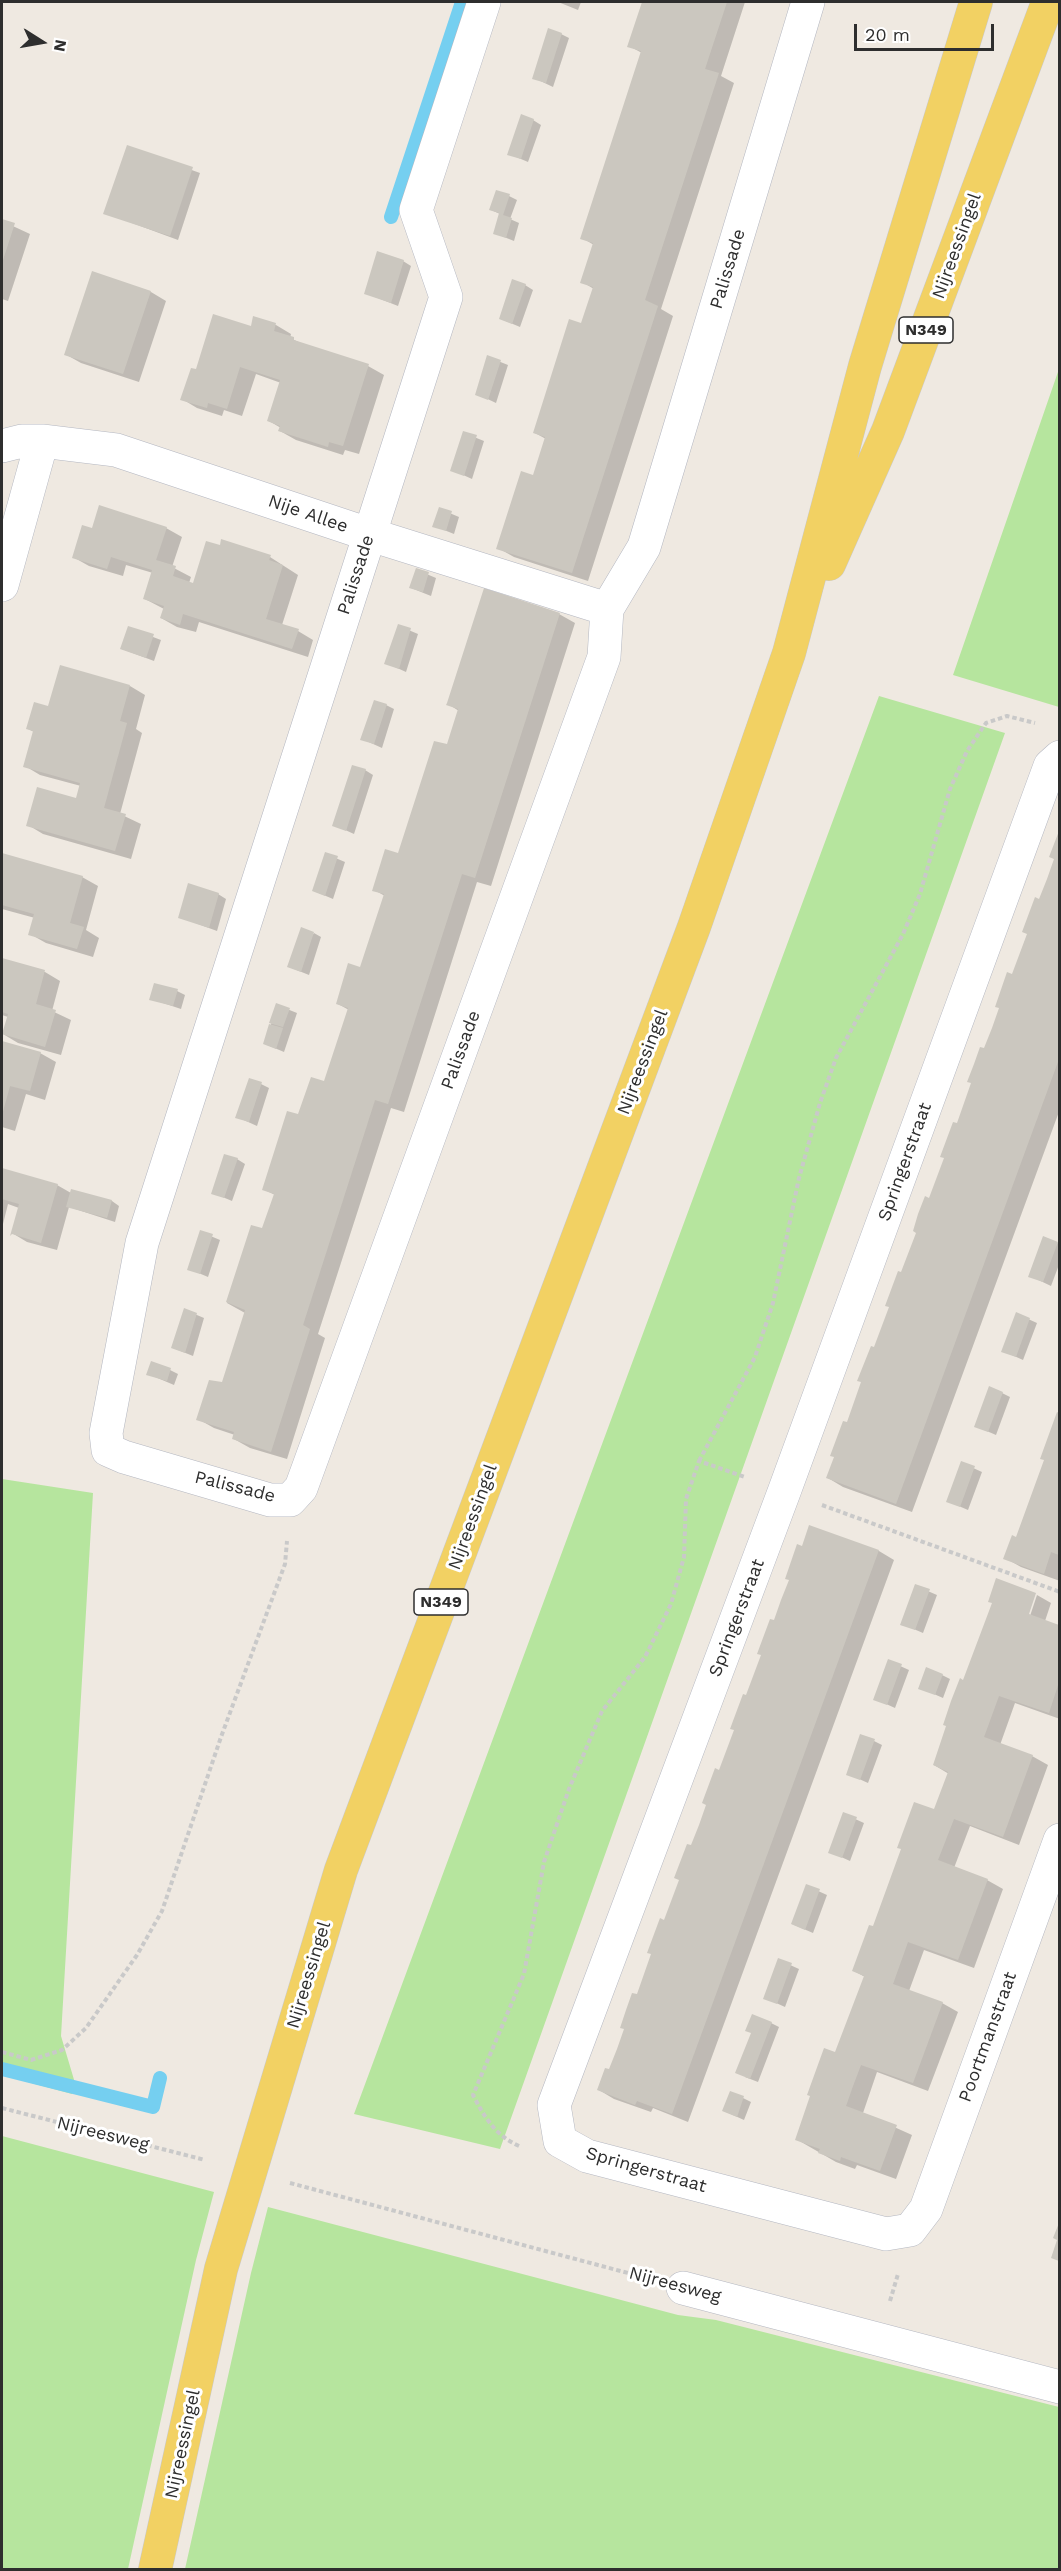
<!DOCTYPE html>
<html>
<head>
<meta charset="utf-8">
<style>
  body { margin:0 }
  #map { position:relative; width:1061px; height:2571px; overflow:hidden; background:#efe9e1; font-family:"Work Sans",sans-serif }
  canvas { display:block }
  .frame { position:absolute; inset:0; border:3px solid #2e2e2e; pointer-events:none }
  .north { position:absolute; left:12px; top:12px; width:60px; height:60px; -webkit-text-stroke:4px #fff; paint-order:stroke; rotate:101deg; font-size:16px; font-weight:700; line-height:24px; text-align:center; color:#2e2e2e }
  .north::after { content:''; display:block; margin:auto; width:21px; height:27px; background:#2e2e2e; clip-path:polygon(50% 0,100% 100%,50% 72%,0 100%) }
  .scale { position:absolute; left:854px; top:24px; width:140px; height:27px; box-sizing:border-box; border:3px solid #2e2e2e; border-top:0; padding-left:8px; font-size:18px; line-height:21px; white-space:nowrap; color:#2e2e2e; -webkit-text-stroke:4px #fff; paint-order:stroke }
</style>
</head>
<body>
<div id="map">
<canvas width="1061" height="2571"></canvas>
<div class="frame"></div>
<div class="north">N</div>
<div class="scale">20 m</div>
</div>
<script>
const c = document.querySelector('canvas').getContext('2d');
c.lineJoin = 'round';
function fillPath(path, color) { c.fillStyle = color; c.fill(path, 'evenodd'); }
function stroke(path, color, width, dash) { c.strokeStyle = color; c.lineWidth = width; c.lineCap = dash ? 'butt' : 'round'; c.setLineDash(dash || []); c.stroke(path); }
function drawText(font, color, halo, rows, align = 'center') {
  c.font = font + ' "Work Sans",sans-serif'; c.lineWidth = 6; c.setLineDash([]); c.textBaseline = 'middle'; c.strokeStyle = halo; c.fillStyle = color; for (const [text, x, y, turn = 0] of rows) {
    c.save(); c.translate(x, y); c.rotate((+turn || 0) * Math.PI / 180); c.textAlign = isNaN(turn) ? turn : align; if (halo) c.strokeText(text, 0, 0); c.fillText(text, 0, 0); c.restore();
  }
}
const green = new Path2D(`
  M 1059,369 L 1060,707 L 1059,707 L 953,675 Z
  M 879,696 L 1005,733 L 500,2149 L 354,2114 Z
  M 2,1479 L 93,1493 L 61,2036 L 75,2083 L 72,2094 L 2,2075 Z
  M 2,2136 L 214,2192 L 196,2260 L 128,2569 L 2,2569 Z
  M 268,2207 L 678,2315 L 716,2320 L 1059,2407 L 1059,2569 L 185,2569 L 251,2273 Z`);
const shadow = new Path2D(`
  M 558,2 L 581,2 L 578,10 Z
  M 643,2 L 745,2 L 721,76 L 734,83 L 661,309 L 673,316 L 588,581 L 514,557 L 498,548 L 534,477 L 546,439 L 535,433 L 582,325 L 594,289 L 582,282 L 594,245 L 582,238 L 642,53 L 629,46 Z
  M 561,34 L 569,38 L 553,87 L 534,78 Z
  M 533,120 L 541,125 L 528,162 L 509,154 Z
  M 128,147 L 200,173 L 178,240 L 105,213 Z
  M 509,196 L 517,200 L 510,219 L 519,223 L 514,241 L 494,233 L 500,214 L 491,210 Z
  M 2,221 L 30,234 L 8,301 L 2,299 Z
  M 403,261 L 411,266 L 398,306 L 365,293 Z
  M 93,273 L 151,292 L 166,301 L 139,382 L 81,363 L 65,354 Z
  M 525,285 L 533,290 L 520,327 L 501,319 Z
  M 254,318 L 276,325 L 291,334 L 290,338 L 305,345 L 368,366 L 384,375 L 359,454 L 345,450 L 343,455 L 296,440 L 280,431 L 281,428 L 269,421 L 281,383 L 256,374 L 242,416 L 224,410 L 222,416 L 197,408 L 182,399 L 197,371 L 252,328 Z
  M 488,357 L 508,365 L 496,403 L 477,394 Z
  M 464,433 L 484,441 L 472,479 L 452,470 Z
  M 440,509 L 459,517 L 454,534 L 434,526 Z
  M 166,528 L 182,537 L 172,567 L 191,577 L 189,583 L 194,585 L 221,547 L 222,541 L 270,557 L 298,575 L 282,625 L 298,631 L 313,640 L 308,657 L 199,622 L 196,632 L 177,627 L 161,618 L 164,609 L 145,599 L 153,573 L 126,565 L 123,576 L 89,566 L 73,557 L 93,530 Z
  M 417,570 L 436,578 L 431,596 L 411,588 Z
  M 559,614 L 575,623 L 491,886 L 477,882 L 404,1112 L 391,1108 L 318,1334 L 325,1338 L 287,1459 L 250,1448 L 234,1439 L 235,1435 L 214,1428 L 198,1419 L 223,1384 L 245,1313 L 227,1303 L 252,1227 L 263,1230 L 275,1195 L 263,1189 L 299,1116 L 325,1082 L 349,1010 L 338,1004 L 361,969 L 385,896 L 374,890 L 399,855 L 448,745 L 459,711 L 448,704 Z
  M 399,626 L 418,634 L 406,672 L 386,663 Z
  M 129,628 L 161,640 L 154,661 L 122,649 Z
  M 130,686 L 145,695 L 136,729 L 142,733 L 120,814 L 141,824 L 131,859 L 43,834 L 28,825 L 77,800 L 81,786 L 40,775 L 25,766 L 34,732 L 28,729 L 49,708 Z
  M 386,705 L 394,709 L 382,748 L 362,739 Z
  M 365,770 L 373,775 L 354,834 L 334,825 Z
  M 1060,835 L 1060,1109 L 912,1512 L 843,1487 L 828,1478 L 1055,859 L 1051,857 Z
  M 326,854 L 345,862 L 333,899 L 314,891 Z
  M 2,855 L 82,877 L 98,886 L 86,930 L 99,938 L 93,957 L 46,943 L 30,934 L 35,918 L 2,909 Z
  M 218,894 L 226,899 L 217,931 L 179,917 Z
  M 314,933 L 321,937 L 309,975 L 289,967 Z
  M 2,959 L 45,972 L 60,981 L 52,1011 L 71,1020 L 61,1055 L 18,1043 L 3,1034 L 8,1017 L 2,1015 Z
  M 177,991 L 185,995 L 181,1009 L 151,999 Z
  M 277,1005 L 297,1013 L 284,1052 L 265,1044 Z
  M 2,1042 L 40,1053 L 56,1062 L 45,1100 L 26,1094 L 15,1131 L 2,1127 Z
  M 261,1084 L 269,1088 L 257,1126 L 237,1117 Z
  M 237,1159 L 245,1164 L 232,1201 L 213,1193 Z
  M 2,1169 L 57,1185 L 71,1193 L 72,1190 L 112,1201 L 119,1206 L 115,1222 L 69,1207 L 57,1250 L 27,1242 L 12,1233 L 19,1208 L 8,1204 L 2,1228 Z
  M 201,1232 L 220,1240 L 208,1277 L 189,1269 Z
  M 1057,1243 L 1060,1244 L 1060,1262 L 1051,1286 L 1030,1276 Z
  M 185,1310 L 204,1318 L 193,1356 L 173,1348 Z
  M 1017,1314 L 1037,1323 L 1023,1360 L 1003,1351 Z
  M 170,1370 L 178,1374 L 174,1385 L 148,1374 Z
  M 1002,1393 L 1010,1397 L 996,1435 L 975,1426 Z
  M 1058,1414 L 1060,1414 L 1060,1581 L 1021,1567 L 1005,1558 L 1017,1539 L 1046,1460 Z
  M 962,1463 L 982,1472 L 968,1510 L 947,1501 Z
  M 810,1527 L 879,1551 L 894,1560 L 688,2122 L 653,2108 L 651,2112 L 614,2099 L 599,2090 L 610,2071 L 638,1996 Z
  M 997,1580 L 1036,1594 L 1034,1594 L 1025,1621 L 1028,1622 L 1037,1595 L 1051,1603 L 1045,1621 L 1060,1627 L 1060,1719 L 1015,1703 L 1000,1745 L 1032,1756 L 1048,1765 L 1019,1845 L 970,1826 L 954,1868 L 987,1880 L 1003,1889 L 974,1968 L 924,1950 L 909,1991 L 942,2003 L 958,2012 L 928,2091 L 877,2072 L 863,2113 L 912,2135 L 896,2179 L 857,2165 L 855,2169 L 836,2162 L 796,2139 L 836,2054 L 865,1977 L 854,1971 L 935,1811 L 949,1774 L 934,1765 L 993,1603 Z
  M 916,1586 L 937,1595 L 923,1633 L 902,1624 Z
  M 889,1661 L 909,1670 L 895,1708 L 875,1699 Z
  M 942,1675 L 950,1679 L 943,1698 L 920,1688 Z
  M 874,1741 L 882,1745 L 868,1783 L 848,1774 Z
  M 844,1814 L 864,1823 L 850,1861 L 830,1852 Z
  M 807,1886 L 827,1895 L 813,1933 L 792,1924 Z
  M 779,1960 L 799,1969 L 785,2007 L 765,1998 Z
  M 771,2023 L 779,2027 L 758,2082 L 745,2077 Z
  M 743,2098 L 751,2102 L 744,2120 L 724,2111 Z`);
const stream = new Path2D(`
  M 391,217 L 462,2
  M 2,2069 L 153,2107 L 160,2078`);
const building = new Path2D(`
  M 642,2 L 727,2 L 705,69 L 719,73 L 645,300 L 658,306 L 572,573 L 496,549 L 521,471 L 533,475 L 545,437 L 533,433 L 569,319 L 581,323 L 593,287 L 580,283 L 593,243 L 580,239 L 641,51 L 627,47 Z
  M 548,28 L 562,33 L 546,83 L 532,79 Z
  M 521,114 L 534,119 L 521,159 L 507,155 Z
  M 127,145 L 193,167 L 170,236 L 103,214 Z
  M 496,190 L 510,194 L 503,215 L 512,218 L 506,238 L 493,234 L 499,213 L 489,210 Z
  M 2,219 L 15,223 L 2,263 Z
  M 377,251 L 404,260 L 391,303 L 364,294 Z
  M 92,271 L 151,291 L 123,374 L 64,355 Z
  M 512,279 L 526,284 L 512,324 L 499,319 Z
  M 213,314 L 251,326 L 253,316 L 276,323 L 274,331 L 294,337 L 294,340 L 369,364 L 343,446 L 329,442 L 328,447 L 278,431 L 280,426 L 267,421 L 280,380 L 240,367 L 227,409 L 208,403 L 207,408 L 180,400 L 191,368 L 196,369 Z
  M 487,355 L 501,360 L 488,400 L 475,395 Z
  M 463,431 L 477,435 L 464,476 L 450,471 Z
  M 99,505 L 167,527 L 156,560 L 176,566 L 173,576 L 193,583 L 206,541 L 220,545 L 221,539 L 271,555 L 269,560 L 283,565 L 266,619 L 299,629 L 292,649 L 183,614 L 180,625 L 160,618 L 164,606 L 143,599 L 152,570 L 111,557 L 107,569 L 72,558 L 82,525 L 92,528 Z
  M 439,507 L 452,511 L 446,531 L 432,527 Z
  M 416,568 L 429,572 L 423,592 L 409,588 Z
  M 484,588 L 560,613 L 475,878 L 462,874 L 388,1104 L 375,1100 L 303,1325 L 310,1329 L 271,1452 L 232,1439 L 234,1432 L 196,1420 L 209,1380 L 222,1382 L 245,1310 L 226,1302 L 251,1225 L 262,1228 L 274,1194 L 262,1190 L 287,1111 L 298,1114 L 311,1077 L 324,1081 L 348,1008 L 336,1004 L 348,963 L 360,967 L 384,894 L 372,891 L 385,849 L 398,853 L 434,741 L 447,744 L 458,709 L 446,705 L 447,703 Z
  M 398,624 L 411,628 L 399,669 L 384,664 Z
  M 128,626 L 154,634 L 146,658 L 120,649 Z
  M 60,665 L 130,685 L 120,721 L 127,723 L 104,808 L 126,814 L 115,851 L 26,826 L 37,787 L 76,798 L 80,783 L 23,767 L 33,731 L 26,729 L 34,702 L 48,706 Z
  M 374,700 L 387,704 L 374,744 L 360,740 Z
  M 352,765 L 366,769 L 346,831 L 332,826 Z
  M 1059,831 L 1059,1059 L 896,1504 L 826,1478 L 834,1457 L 830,1456 L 843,1421 L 847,1422 L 861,1382 L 857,1381 L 871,1346 L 874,1347 L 889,1307 L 885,1306 L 898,1271 L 901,1272 L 916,1233 L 913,1231 L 918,1214 L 925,1196 L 929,1198 L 944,1158 L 940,1157 L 953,1122 L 957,1123 L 971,1083 L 967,1082 L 974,1064 L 980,1047 L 984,1048 L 992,1028 L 999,1008 L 995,1007 L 1007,972 L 1012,974 L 1027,934 L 1022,932 L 1035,897 L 1039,899 L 1047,879 L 1054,859 L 1049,857 Z
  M 325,852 L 338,856 L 325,896 L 312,891 Z
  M 2,853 L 83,876 L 70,923 L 84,927 L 77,949 L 28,935 L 34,914 L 2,905 Z
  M 188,883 L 219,893 L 209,928 L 178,918 Z
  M 301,927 L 314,932 L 301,972 L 287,967 Z
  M 2,958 L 45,970 L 36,1004 L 56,1010 L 45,1047 L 2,1034 L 8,1014 L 2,1012 Z
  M 154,983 L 178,989 L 173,1006 L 149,1000 Z
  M 276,1003 L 290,1008 L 283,1027 L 269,1023 Z
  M 269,1024 L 283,1028 L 276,1049 L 263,1044 Z
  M 2,1041 L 41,1052 L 30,1091 L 10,1086 L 2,1115 Z
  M 249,1078 L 262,1082 L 249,1122 L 235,1118 Z
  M 224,1154 L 238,1158 L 224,1198 L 211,1194 Z
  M 2,1168 L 58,1184 L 41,1243 L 12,1234 L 10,1236 L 19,1204 L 2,1199 Z
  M 71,1189 L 112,1200 L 107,1218 L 66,1207 Z
  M 200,1230 L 213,1234 L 200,1274 L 187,1270 Z
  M 1043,1236 L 1058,1242 L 1043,1282 L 1028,1277 Z
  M 184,1308 L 197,1313 L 185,1353 L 171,1348 Z
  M 1016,1312 L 1030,1318 L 1016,1357 L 1001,1352 Z
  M 151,1361 L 171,1368 L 167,1381 L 146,1375 Z
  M 989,1386 L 1003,1392 L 988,1432 L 974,1427 Z
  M 1057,1412 L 1059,1413 L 1059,1555 L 1051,1552 L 1044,1574 L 1003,1559 L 1012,1535 L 1016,1537 L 1044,1460 L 1040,1459 Z
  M 961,1461 L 975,1466 L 960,1507 L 946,1502 Z
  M 809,1525 L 879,1550 L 672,2114 L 637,2101 L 635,2105 L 597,2090 L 605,2068 L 609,2069 L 617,2049 L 624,2029 L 620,2028 L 626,2010 L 632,1993 L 637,1994 L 651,1954 L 647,1953 L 660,1918 L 664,1920 L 679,1880 L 674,1878 L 687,1844 L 691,1845 L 699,1825 L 706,1805 L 702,1803 L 715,1768 L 719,1770 L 734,1730 L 730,1729 L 743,1694 L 746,1695 L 761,1655 L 757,1654 L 770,1619 L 774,1620 L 781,1600 L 789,1580 L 785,1579 L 797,1544 L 802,1546 Z
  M 996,1578 L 1036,1593 L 1029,1614 L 1059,1625 L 1059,1682 L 1049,1713 L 999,1696 L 984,1737 L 1033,1755 L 1003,1837 L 954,1819 L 938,1860 L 988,1879 L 958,1960 L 908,1942 L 893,1984 L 943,2002 L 913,2083 L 861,2065 L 853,2086 L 846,2106 L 897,2125 L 880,2171 L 841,2157 L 840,2161 L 818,2153 L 820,2149 L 795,2140 L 810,2096 L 807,2095 L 824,2048 L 835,2052 L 864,1976 L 852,1971 L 869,1925 L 873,1926 L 901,1849 L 897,1848 L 914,1802 L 934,1809 L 948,1772 L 933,1765 L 946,1726 L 943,1725 L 951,1701 L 960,1678 L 963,1680 L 992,1603 L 988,1602 Z
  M 915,1584 L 930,1589 L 915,1630 L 900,1625 Z
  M 888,1659 L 902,1664 L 887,1705 L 873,1700 Z
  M 926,1667 L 943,1674 L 935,1695 L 918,1689 Z
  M 860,1734 L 875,1739 L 860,1780 L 846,1775 Z
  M 843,1812 L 857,1817 L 842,1858 L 828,1853 Z
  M 806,1884 L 820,1889 L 805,1930 L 791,1924 Z
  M 778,1958 L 792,1963 L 777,2004 L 763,1999 Z
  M 752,2014 L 772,2022 L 750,2079 L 735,2073 L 751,2033 L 745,2031 Z
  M 730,2091 L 744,2096 L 737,2117 L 722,2111 Z
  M 1059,2223 L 1059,2261 L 1051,2258 L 1057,2240 L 1053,2238 Z`);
const path = new Path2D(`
  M 699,1461 L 755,1357 L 773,1303 L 799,1178 L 820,1103 L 836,1058 L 903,934 L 920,894 L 950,789 L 967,751 L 986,723 L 1007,716 L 1035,723
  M 822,1505 L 1060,1592
  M 2,2052 L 31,2060 L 62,2050 L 86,2028 L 137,1955 L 162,1911 L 221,1737 L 285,1564 L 287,1541
  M 2,2108 L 205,2160
  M 519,2146 C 495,2135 485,2118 473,2095 L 524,1974 L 544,1862 L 569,1789 L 602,1711 L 645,1657 L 671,1604 L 684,1557 L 686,1499 L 699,1461 L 745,1477
  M 290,2183 L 643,2277
  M 890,2301 L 898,2274`);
const street = new Path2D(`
  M 484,2 L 416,210 L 446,297 L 142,1243 L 106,1433 L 108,1450 L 124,1457 L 270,1500 L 290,1500 L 301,1488 L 604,657 L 607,609 L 644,547 L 808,2
  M 2,446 L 22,441 L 42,441 L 116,450 L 368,534 L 607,609
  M 2,585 L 42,441
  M 1060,757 L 1050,766 L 784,1492 L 554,2105 L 560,2141 L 587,2156 L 886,2234 L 910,2230 L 926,2209 L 1060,1840
  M 683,2288 L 1060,2387`);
const primary = new Path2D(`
  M 829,564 L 888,431 L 1048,2
  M 155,2570 L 221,2269 L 341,1870 L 694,927 L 789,653 L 865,366 L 976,2`);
const shields = [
  [926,330,54],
  [441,1602,54]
];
const shieldNames = [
  ["N349",926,330],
  ["N349",441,1602]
];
const streetNames = [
  ["Nijreessingel",957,246,-70],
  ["Palissade",728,269,-73],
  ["Nije Allee",308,514,19],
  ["Palissade",356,575,-72],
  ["Palissade",461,1050,-70],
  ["Nijreessingel",643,1062,-69],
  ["Springerstraat",905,1162,-70],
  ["Palissade",235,1487,14],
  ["Nijreessingel",473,1517,-70],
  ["Springerstraat",737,1618,-69],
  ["Nijreessingel",309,1975,-73],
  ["Poortmanstraat",988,2037,-70],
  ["Nijreesweg",103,2134,14],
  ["Springerstraat",646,2170,16],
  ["Nijreesweg",675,2285,15],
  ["Nijreessingel",183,2444,-78]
];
fillPath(green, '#b6e59e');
fillPath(shadow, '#0003');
stroke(stream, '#75cff0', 14);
fillPath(building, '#cbc7bf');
stroke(street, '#b4b7c1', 34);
stroke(primary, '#c9c9c9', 34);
stroke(path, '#c9c9c9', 4, [4.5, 3]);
stroke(street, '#fff', 33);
stroke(primary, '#f2d163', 33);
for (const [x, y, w] of shields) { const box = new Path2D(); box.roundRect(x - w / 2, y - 13, w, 26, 4.5); c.fillStyle = '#fff'; c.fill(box); stroke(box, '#2e2e2e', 1.5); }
drawText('bold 16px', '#2e2e2e', null, shieldNames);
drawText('18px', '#2e2e2e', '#fff', streetNames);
</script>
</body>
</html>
